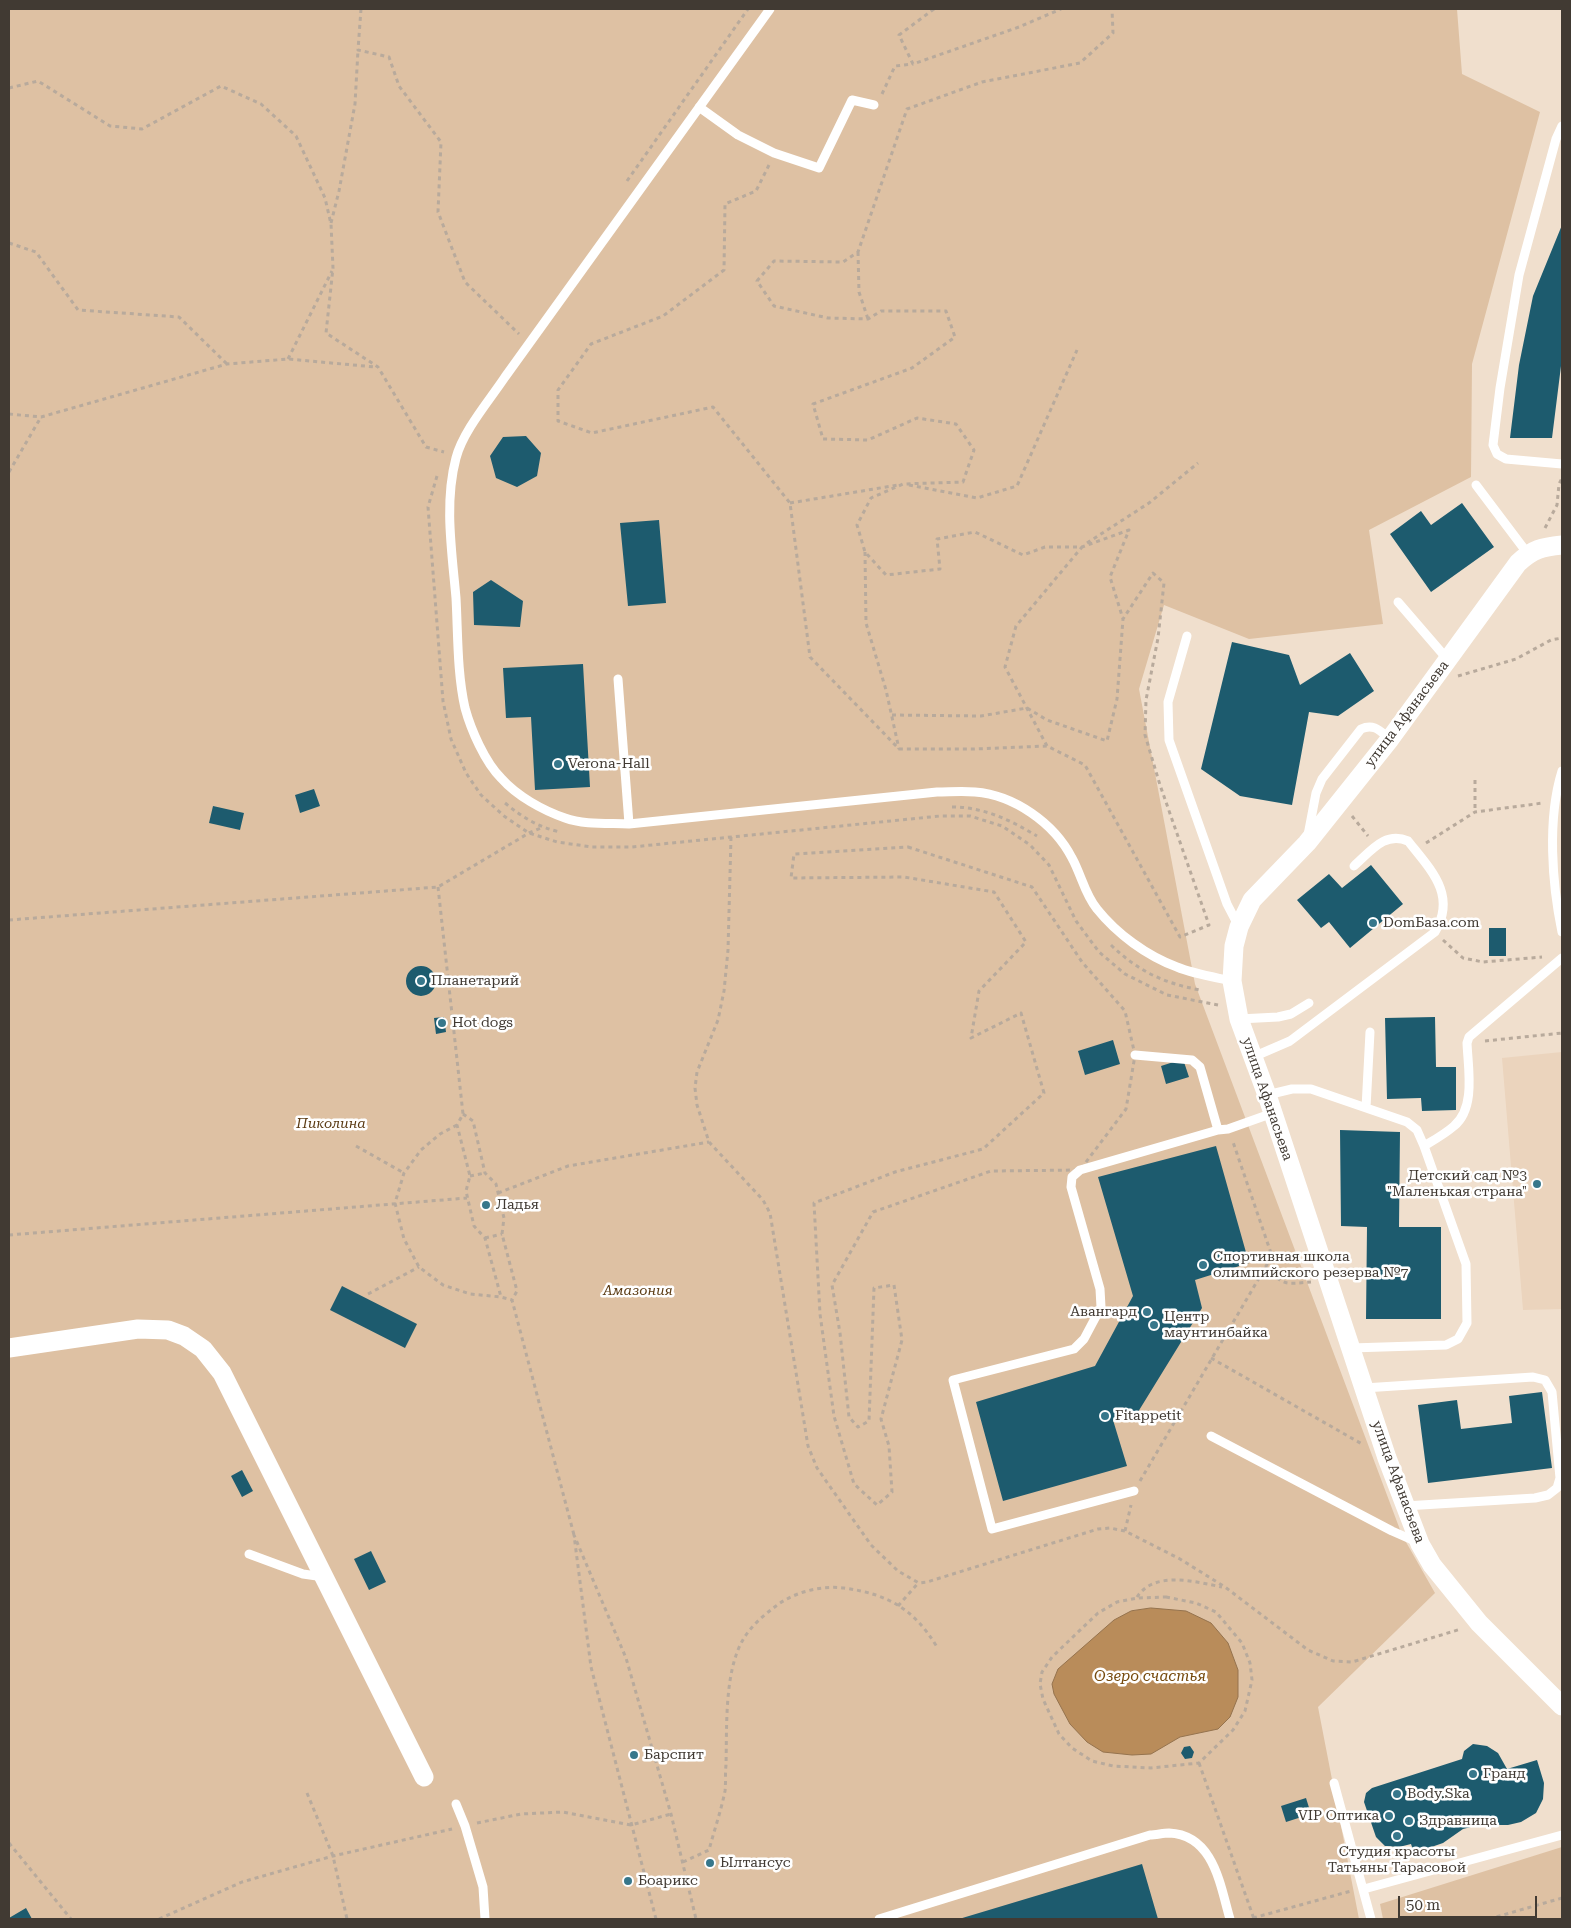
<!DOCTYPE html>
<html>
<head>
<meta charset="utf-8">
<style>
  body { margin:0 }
  #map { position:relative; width:1571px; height:1928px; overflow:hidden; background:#f0dfcd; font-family:"Roboto Serif",serif }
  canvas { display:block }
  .frame { position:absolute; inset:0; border:10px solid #413a33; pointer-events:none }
  .scale { position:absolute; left:1398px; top:1896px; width:139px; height:22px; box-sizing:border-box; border:2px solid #413a33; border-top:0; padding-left:6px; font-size:15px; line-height:18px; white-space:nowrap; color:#413a33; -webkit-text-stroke:4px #fff; paint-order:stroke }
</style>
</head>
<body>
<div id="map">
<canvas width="1571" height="1928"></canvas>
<div class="frame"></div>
<div class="scale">50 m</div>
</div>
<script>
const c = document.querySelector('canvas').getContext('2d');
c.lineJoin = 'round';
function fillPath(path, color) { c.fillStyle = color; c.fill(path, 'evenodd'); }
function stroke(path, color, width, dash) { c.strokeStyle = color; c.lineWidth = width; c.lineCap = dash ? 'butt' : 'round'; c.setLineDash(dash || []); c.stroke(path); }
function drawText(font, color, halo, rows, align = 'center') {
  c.font = font + ' "Roboto Serif",serif'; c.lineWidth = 5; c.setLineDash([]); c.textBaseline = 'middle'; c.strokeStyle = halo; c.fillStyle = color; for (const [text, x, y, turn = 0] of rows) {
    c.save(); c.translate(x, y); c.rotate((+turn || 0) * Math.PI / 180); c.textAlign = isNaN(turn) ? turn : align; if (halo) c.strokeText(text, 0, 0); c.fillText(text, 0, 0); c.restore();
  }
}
const built = new Path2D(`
  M 1562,1052 L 1562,1309 L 1523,1310 L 1502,1058 Z`);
const green = new Path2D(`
  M 9,9 L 1457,9 L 1462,74 L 1540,112 L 1472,364 L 1471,477 L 1369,530 L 1383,624 L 1249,639 L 1164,605 L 1139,689 L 1195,984 L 1402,1535 L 1435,1593 L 1318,1707 L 1359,1919 L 9,1919 Z
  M 1562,1847 L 1562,1919 L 1383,1919 L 1380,1904 Z`);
const water = new Path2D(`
  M 1151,1608 L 1186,1611 L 1211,1623 L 1228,1643 L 1238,1670 L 1238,1697 L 1230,1717 L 1218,1729 L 1180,1737 L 1151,1754 L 1132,1755 L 1103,1752 L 1087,1742 L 1070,1724 L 1054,1694 L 1052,1684 L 1058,1669 L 1114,1620 L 1131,1611 Z`);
const building = new Path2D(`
  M 1562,225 L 1562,358 L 1552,438 L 1510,438 L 1519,365 L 1533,296 Z
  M 526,436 L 541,453 L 537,476 L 517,487 L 496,478 L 490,456 L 503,437 Z
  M 1462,503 L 1494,547 L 1431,592 L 1390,534 L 1421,511 L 1431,525 Z
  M 659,520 L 666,603 L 628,606 L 620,523 Z
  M 491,580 L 523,601 L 520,627 L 474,625 L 473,592 Z
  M 1232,642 L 1289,655 L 1300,685 L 1350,653 L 1374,691 L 1338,716 L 1309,712 L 1292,805 L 1240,796 L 1201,769 Z
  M 583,664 L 590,787 L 535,790 L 531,717 L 506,718 L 503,668 Z
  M 314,789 L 320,806 L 300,813 L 295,795 Z
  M 213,806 L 244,813 L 240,830 L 209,823 Z
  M 1371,865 L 1403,904 L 1350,948 L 1329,922 L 1321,928 L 1297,900 L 1329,874 L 1342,888 Z
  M 1489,928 L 1506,928 L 1506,956 L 1489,956 Z
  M406 981a15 15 0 1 1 30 0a15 15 0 1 1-30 0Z
  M 444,1017 L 446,1032 L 436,1034 L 434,1018 Z
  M 1435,1017 L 1436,1067 L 1456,1067 L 1456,1110 L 1422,1111 L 1421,1098 L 1387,1099 L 1385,1018 Z
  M 1113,1040 L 1120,1064 L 1085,1075 L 1078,1051 Z
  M 1183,1059 L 1189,1077 L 1166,1084 L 1161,1066 Z
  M 1340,1130 L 1400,1132 L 1399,1227 L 1441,1227 L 1441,1319 L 1366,1319 L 1367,1227 L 1341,1226 Z
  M 1216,1146 L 1249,1263 L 1195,1280 L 1202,1308 L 1138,1412 L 1113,1420 L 1127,1466 L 1003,1501 L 976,1402 L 1095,1366 L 1133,1296 L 1098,1177 Z
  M 342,1286 L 417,1324 L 405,1348 L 330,1310 Z
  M 1542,1392 L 1552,1468 L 1428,1483 L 1418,1405 L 1457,1400 L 1461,1429 L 1512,1423 L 1509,1396 Z
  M 242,1470 L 253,1491 L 242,1497 L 231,1476 Z
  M 371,1551 L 386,1582 L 369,1590 L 354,1559 Z
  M 1473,1744 L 1487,1746 L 1498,1753 L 1507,1769 L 1537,1760 L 1544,1783 L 1543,1799 L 1536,1813 L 1521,1822 L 1508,1825 L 1479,1825 L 1463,1829 L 1443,1843 L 1414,1853 L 1411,1844 L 1399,1847 L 1385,1846 L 1376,1837 L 1364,1802 L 1366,1793 L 1372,1788 L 1462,1759 L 1464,1751 Z
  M 1190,1746 L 1194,1752 L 1192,1758 L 1185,1759 L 1181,1753 L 1184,1747 Z
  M 1306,1798 L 1311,1814 L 1286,1822 L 1281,1806 Z
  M 1142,1864 L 1158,1919 L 959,1919 Z
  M 26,1908 L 32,1919 L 9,1919 L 9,1918 Z`);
const path = new Path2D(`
  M 361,9 L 358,50 L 389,57 L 399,86 L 441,142 L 438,212 L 465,282 L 519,334
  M 934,9 L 899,35 L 913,64 L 1019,27 L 1061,9
  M 9,88 L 38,81 L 110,126 L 142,129 L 221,86 L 261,104 L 296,136 L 325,198 L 331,224 L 333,268 L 326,333 L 378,367 L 426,447 L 444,452
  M 882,94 L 895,66 L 913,64
  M 769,165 L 756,191 L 725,204 L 724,270 L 663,316 L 591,344 L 558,390 L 558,421 L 592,433 L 713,407 L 790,503 L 810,657 L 899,749 L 974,749 L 1047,746 L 1085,765 L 1180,937 L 1209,925 L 1160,785 L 1145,735 L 1146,700 L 1158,638 L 1164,583 L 1153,573 L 1123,619 L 1110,577 L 1129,530 L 1082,547 L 1045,547 L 1023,555 L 975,532 L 937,539 L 940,569 L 886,575 L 865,552 L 857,525 L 871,498 L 903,484 L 963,482 L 974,450 L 956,424 L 917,418 L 868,440 L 823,439 L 813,404 L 912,368 L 955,337 L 946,311 L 881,311 L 868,319 L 828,318 L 774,306 L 757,281 L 774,261 L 843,262 L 858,252 L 907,109 L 982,82 L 1080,63 L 1113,33 L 1112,9
  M 627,181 L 748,9
  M 331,223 L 339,191 L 355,104 L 358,50
  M 9,243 L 36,252 L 78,310 L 179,317 L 227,364
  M 858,252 L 859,292 L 868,319
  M 288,359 L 332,271
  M 9,414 L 41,417 L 227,364 L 288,359 L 375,367
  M 9,472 L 41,417
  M 437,476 L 428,507 L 443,701 L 451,739 L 466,773 L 481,795 L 504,816 L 529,833 L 557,842 L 592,847 L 632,847 L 940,816 L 970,816 L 1002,826 L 1030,845 L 1049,865 L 1076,921 L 1099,952 L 1125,974 L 1167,995 L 1218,1005
  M 909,485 L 977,498 L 1017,486 L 1077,350
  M 790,503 L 898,485
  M 1545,528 L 1557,505 L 1559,484 L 1562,478
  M 1087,543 L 1149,503 L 1198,463
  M 865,552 L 866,623 L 886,690 L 899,749
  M 1458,676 L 1516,659 L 1551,640 L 1562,638
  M 892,715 L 981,716 L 1027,708 L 1047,720 L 1107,741 L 1117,699 L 1123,619
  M 1047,746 L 1005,667 L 1016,626 L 1082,547
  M 1475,780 L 1475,812
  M 505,803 C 522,817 538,827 560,832
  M 952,807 C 984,807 1010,820 1037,836
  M 1352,816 L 1368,836
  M 731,837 L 728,950 L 724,991 L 718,1020 L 697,1072 L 695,1088 L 697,1105 L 709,1142 L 763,1200 L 770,1213 L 808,1446 L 817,1468 L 871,1545 L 898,1571 L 919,1583 L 927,1582 L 1098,1529 L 1110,1528 L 1125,1531 L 1180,1559 L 1225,1587 L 1308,1650 L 1333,1661 L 1352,1662 L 1461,1629
  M 1426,843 L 1475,812 L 1543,803
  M 908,847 L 1032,887 L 1082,962 L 1125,1011 L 1135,1055 L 1126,1109 L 1080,1170 L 991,1171 L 873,1212 L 832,1285 L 840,1333 L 849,1417 L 858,1427 L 869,1421 L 874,1288 L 894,1285 L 902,1340 L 881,1419 L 889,1446 L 892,1492 L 877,1505 L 854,1484 L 834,1416 L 820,1314 L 814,1203 L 895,1172 L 983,1149 L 1044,1093 L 1021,1013 L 971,1038 L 979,991 L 1026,942 L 994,892 L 904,877 L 791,878 L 794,854 Z
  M 438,887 L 463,1114 L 457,1125 L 470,1176 L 466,1191 L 474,1226 L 485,1238 L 501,1297 L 512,1300
  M 9,920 L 438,887 L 529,833 L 541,828
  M 1443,940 L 1463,958 L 1483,962 L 1542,957
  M 1111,945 C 1138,971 1163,983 1200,990
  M 1485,1041 L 1562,1033
  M 463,1114 L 473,1121 L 485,1173 L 496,1184 L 504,1218 L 502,1234 L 517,1291 L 512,1300 L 574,1535
  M 457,1125 L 440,1134 L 421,1150 L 404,1173 L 395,1203 L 404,1239 L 419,1267 L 443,1285 L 470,1294 L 501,1297
  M 356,1146 L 404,1173
  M 470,1176 L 485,1173
  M 498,1193 L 568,1166 L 709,1142
  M 9,1235 L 467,1198
  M 485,1238 L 502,1234
  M 1265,1267 C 1285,1286 1283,1284 1311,1282
  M 368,1294 L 419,1267
  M 1211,1358 L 1362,1444
  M 1140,1481 L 1272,1256 L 1233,1142
  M 1125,1531 L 1131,1505
  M 1137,1597 C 1155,1570 1196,1582 1222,1587
  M 1166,1597 L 1196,1603 L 1216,1612 L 1242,1643 L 1250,1663 L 1252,1680 L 1245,1711 L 1233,1730 L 1199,1763 L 1151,1768 L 1113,1766 L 1092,1761 L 1072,1748 L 1059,1734 L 1043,1699 L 1040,1684 L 1042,1672 L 1052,1657 L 1098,1613 L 1117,1602 L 1137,1598 Z
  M 898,1606 L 919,1582
  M 1199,1763 L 1254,1919
  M 307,1793 L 333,1856 L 347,1919
  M 477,1823 L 521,1814 L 563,1812 L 631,1825 L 671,1814
  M 9,1843 L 71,1919
  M 683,1862 L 709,1850 C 714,1831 721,1811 725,1791 C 726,1783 725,1773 726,1765 C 727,1727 724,1670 744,1638 C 752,1625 764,1615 776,1606 C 794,1592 822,1585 844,1588 C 888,1594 914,1609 937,1647
  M 1253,1918 L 1351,1891
  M 159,1919 L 242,1882 L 333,1856 L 452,1829
  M 656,1919 L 591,1667 L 574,1535 L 626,1658 L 671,1814 L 696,1919
  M 1489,1919 L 1562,1898`);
const lane = new Path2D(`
  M 770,9 L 505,377 C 489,401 463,431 456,458 C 444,503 452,552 456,598 C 458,634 457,672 465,708 C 471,730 485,762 501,778 C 517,796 542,810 565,818 C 584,825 609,823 629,824 L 937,792 C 949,792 962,791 975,792 C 1014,795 1054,823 1072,858 C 1081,874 1085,895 1097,909 C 1117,934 1147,956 1177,967 C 1194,974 1214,977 1232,981
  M 699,107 L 738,135 L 774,153 L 819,168 L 852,100 L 874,105
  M 1562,126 L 1556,139 L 1519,275 L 1500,388 L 1493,445 L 1497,454 L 1506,459 L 1562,464
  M 1476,485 L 1528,554
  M 1398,602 L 1448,660
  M 1187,636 L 1168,702 L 1169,740 L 1227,904 L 1239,927
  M 618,679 L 629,824
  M 1562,771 C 1547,819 1552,884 1562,932
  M 1308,835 L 1316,793 L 1322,779 L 1361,729 C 1374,723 1380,731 1390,739
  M 1239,1019 L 1278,1017 L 1291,1014 L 1309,1003
  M 1135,1055 L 1192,1060 L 1200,1067 L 1218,1130
  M 1253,1057 L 1290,1041 L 1435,932 C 1457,895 1431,870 1408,841 C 1385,831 1371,851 1354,866
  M 1267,1095 L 1292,1089 L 1311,1089 L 1407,1122 L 1417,1130 L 1424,1146 L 1466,1264 L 1467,1323 L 1458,1339 L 1446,1345 L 1351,1348
  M 1366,1108 L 1370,1032
  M 1424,1146 C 1434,1140 1445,1134 1454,1126 C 1476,1108 1468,1068 1467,1043 L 1469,1037 L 1562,958
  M 1364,1388 L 1533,1377 L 1545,1380 L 1552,1392 L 1560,1478 L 1557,1488 L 1548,1495 L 1535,1498 L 1405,1506
  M 1211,1436 L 1392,1531 L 1417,1542
  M 1134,1491 L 992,1529 L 953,1380 L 1074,1349 L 1084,1339 L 1101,1307 L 1100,1289 L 1071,1187 L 1072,1177 L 1080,1170 L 1218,1130 L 1228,1129 L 1273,1113
  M 249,1554 L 303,1574 L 324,1577
  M 1334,1783 L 1371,1919
  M 456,1804 L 465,1826 L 483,1887 L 485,1919
  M 1364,1889 L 1562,1835
  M 879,1919 L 1150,1835 C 1156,1835 1163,1833 1169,1833 C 1214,1835 1220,1885 1230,1919`);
const street = new Path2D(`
  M 1562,545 C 1542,547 1533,549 1518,563 L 1390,739 L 1307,843 L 1252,900 L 1239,927 L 1234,946 L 1232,981 L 1239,1019 L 1267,1095 L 1387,1458 L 1420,1544 L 1432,1565 L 1479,1623 L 1562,1706
  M 9,1348 L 138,1329 L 168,1330 L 184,1336 L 203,1349 L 222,1373 L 424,1777`);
const markers = [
  [558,764,5,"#37778b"],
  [1373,923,5,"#37778b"],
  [421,981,5,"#37778b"],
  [442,1023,5,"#37778b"],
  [1537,1184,5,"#37778b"],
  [486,1205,5,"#37778b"],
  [1203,1265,5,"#37778b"],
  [1147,1312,5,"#37778b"],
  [1154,1325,5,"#37778b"],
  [1105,1416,5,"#37778b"],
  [634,1755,5,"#37778b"],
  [1473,1774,5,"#37778b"],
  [1397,1794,5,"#37778b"],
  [1389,1816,5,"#37778b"],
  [1409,1821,5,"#37778b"],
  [1397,1836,5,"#37778b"],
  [710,1863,5,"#37778b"],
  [628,1881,5,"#37778b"]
];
const streetNames = [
  ["улица Афанасьева",1407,714,-53],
  ["улица Афанасьева",1267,1099,71],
  ["улица Афанасьева",1398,1482,70]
];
const poiNames = [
  ["Verona-Hall",568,764],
  ["DomБаза.com",1383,923],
  ["Планетарий",431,981],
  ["Hot dogs",452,1023],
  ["Детский сад №3",1527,1176,"right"],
  ["\"Маленькая страна\"",1527,1192,"right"],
  ["Ладья",496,1205],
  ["Спортивная школа",1213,1257],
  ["олимпийского резерва №7",1213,1273],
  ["Авангард",1137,1312,"right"],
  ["Центр",1164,1317],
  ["маунтинбайка",1164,1333],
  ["Fitappetit",1115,1416],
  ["Барспит",644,1755],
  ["Гранд",1483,1774],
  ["Body.Ska",1407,1794],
  ["VIP Оптика",1379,1816,"right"],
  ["Здравница",1419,1821],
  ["Студия красоты",1397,1852,"center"],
  ["Татьяны Тарасовой",1397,1868,"center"],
  ["Ылтансус",720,1863],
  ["Боарикс",638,1881]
];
const parkNames = [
  ["Пиколина",331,1124],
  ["Амазония",638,1291]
];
const waterNames = [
  ["Озеро счастья",1150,1677]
];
fillPath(built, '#ebd4bd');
fillPath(green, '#dec1a3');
fillPath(water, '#b98c5a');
stroke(water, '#95734e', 1);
fillPath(building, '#1d5b6e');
stroke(path, '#b8aa9c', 3, [4, 4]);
stroke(lane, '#fff', 9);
stroke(street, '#fff', 19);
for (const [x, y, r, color] of markers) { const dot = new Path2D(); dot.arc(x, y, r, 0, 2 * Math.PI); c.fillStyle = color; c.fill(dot); stroke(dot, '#fff', 2); }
drawText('14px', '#413a33', '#fff', streetNames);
drawText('14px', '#413a33', '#fff', poiNames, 'left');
drawText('italic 14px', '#5c3c15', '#fff', parkNames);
drawText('italic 15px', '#764a0d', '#fff', waterNames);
</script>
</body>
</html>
